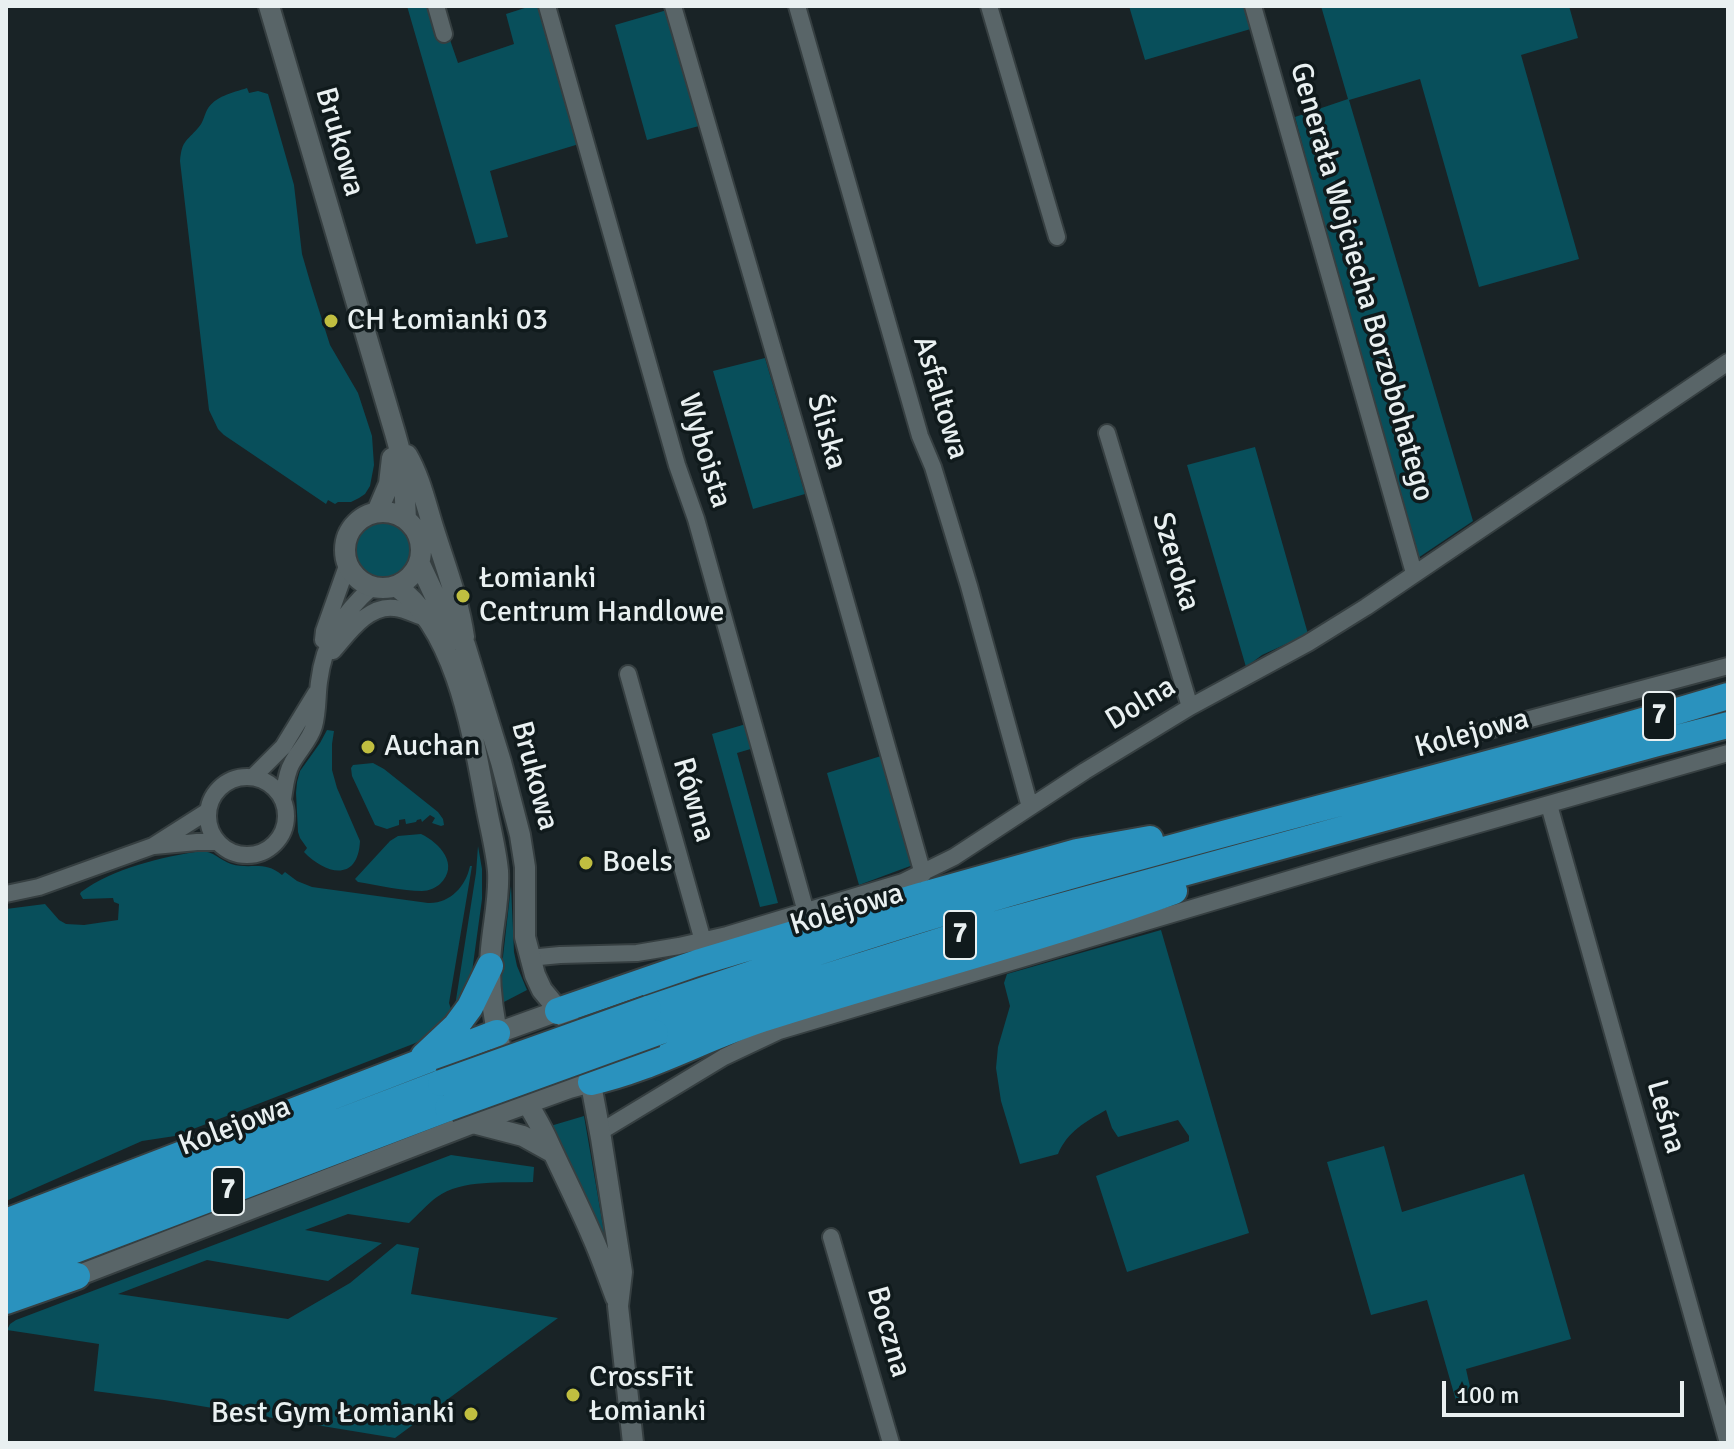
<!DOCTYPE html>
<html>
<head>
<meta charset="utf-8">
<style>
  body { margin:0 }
  #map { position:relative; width:1734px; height:1449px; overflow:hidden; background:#192326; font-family:Signika,sans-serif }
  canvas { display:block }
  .frame { position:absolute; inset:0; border:8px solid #e9f0f1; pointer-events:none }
  .scale { position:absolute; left:1442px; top:1381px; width:242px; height:36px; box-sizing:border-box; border:4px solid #e9f0f1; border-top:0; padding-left:10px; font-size:24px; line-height:28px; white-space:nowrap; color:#e9f0f1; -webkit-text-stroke:6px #101a1c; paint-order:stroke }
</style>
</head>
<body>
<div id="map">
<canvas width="1734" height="1449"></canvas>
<div class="frame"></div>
<div class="scale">100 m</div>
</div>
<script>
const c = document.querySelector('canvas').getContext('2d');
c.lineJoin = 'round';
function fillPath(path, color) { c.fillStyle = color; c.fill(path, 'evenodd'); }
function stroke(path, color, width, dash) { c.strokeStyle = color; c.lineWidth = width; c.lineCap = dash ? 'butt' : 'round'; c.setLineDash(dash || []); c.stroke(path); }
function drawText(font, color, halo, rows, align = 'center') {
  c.font = font + ' Signika,sans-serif'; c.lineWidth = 7; c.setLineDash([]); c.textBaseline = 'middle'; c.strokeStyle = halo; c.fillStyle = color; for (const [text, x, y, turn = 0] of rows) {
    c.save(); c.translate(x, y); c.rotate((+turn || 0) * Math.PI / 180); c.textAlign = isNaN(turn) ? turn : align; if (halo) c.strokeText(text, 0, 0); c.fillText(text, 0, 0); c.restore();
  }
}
const green = new Path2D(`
  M 407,6 L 431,6 L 449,37 L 458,63 L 514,44 L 506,14 L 531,6 L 538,6 L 579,144 L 490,171 L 508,237 L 476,244 Z
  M 1129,6 L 1247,6 L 1254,28 L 1145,60 Z
  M 1321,6 L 1569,6 L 1578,38 L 1521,55 L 1579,259 L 1479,287 L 1420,79 L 1349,100 L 1473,521 L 1415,560 L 1383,447 L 1295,117 L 1348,99 Z
  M 667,10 L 699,126 L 647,140 L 615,25 Z
  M 247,88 L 249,93 L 258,91 L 268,94 L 294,185 L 302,254 L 311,285 L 330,345 L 358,393 L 372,436 L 374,465 L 370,486 L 365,494 L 359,498 L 351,502 L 338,502 L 335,504 L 328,500 L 326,504 L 224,435 L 218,429 L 209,410 L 180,161 C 182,140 186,142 198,128 C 203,123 204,116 207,110 C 215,96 232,93 247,88 Z
  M 765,358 L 805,494 L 753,509 L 713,371 Z
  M 1255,447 L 1308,634 L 1262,655 L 1246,667 L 1187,465 Z
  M354 550a28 28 0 1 1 56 0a28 28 0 1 1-56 0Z
  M 746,724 L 754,748 L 737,753 L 778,903 L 760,907 L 712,734 Z
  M 327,730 L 334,731 L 332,744 L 332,770 L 337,788 L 360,841 C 358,883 325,874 304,852 L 307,848 L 300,838 L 298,832 L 296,793 L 297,782 L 300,771 L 320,743 Z
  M 881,756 L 913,865 L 859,885 L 827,773 Z
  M 373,763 L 384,769 L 438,812 L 443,819 L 444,825 L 441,826 L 432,823 L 435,818 L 430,815 L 422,822 L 421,819 L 417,820 L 416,822 L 406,824 L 405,819 L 399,820 L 399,825 L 387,829 L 375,825 L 352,776 L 351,768 L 353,765 Z
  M 421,834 C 440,843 460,865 440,884 C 435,888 429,891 422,891 C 402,891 378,885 358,882 L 355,879 L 390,841 L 398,836 Z
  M 478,846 L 482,869 L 482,899 L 472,972 L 460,1003 L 455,1006 L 476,873 Z
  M 201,851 C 213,851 220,860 231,864 C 251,870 264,860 282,875 L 285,872 L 297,881 L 312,887 L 428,903 C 450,904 466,886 470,866 L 472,866 L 449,1003 L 451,1009 L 456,1013 L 429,1037 L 413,1044 L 175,1136 L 142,1141 L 6,1201 L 6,909 L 45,904 L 59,920 L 66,924 L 84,925 L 118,920 L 119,904 L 114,902 L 113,898 L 83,899 L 80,894 L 81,892 C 114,868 162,857 201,851 Z
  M 511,886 L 514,952 L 517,966 L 527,990 L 502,1003 L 500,983 Z
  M 1161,930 L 1249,1233 L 1127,1272 L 1096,1176 L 1189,1141 L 1189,1136 L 1178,1120 L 1118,1137 L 1112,1128 L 1106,1110 C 1085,1122 1068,1131 1058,1154 L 1020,1164 L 1001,1101 L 996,1068 L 998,1047 L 1010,1006 L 1004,983 L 1007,974 Z
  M 584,1116 L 608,1255 L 573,1170 L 547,1127 Z
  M 1384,1146 L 1402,1212 L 1524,1174 L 1571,1339 L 1466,1369 L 1472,1396 L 1457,1404 L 1427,1300 L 1371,1315 L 1327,1162 Z
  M 451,1155 L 534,1167 L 533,1182 C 505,1183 461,1179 437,1197 C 427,1204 418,1215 409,1223 L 348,1214 L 305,1230 L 382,1243 L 328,1281 L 207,1260 L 118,1294 L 288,1319 L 350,1283 L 397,1244 L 419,1248 L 411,1294 L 558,1318 L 395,1438 L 164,1400 L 94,1391 L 99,1344 L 7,1330 L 10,1324 L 16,1320 Z`);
const minor = new Path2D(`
  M 436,6 L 444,34
  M 547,6 L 677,465 L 696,519 L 806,912
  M 673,6 L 825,528 L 923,874
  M 797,6 L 920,436 L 933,467 L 969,586 L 1030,807
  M 989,6 L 1057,237
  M 1253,6 L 1414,573
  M 1107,433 L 1190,707
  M 323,640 L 324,631 L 347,566
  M 333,651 C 348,634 368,604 395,608 C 405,609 416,615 426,618
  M 628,674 L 703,941
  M 1474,734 L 1728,666
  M208 816a39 39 0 1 1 78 0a39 39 0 1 1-78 0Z
  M 253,777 L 283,747 L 316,693
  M 283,799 C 285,787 286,773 292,763 C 299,750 310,740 314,726 C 318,712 317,697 319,682 C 324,641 342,614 372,587
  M 1549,805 L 1728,1443
  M 154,846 L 197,842 L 218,842
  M 6,894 L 39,887 L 153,846 L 208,811
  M 529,958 L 560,955 L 637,953 L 679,946 L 727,935 L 903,882 L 954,857 L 1085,771 L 1190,707 L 1308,643 L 1366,607 L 1728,362
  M 600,1132 L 724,1057 L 779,1031 L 1374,854 L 1728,753
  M 831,1237 L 891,1443`);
const tertiary = new Path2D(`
  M 269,6 L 395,433 L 403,462 L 406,519
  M 407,455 C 420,477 426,505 434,530 C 445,565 459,601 464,637
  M345 550a38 38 0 1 1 76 0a38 38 0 1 1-76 0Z
  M 377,512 L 389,484 L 392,458
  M 419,562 L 440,607 L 465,645 L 501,762 L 520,835 L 525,867 L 525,937 L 535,975 L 542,990 L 575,1030 L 585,1052 L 601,1138 L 622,1272 L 618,1306 L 633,1443
  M 396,586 C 457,629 473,736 486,805 C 490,827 496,849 498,871 C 500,903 490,935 490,967 C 490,993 494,1021 500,1045 C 510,1081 531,1105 546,1137 C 561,1170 578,1203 592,1236 C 601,1256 608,1277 616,1298
  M 497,1033 L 558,1011
  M 473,1123 L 523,1136 L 550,1151
  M 77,1276 L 473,1123 L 569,1088 L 591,1082`);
const trunk = new Path2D(`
  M 648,1009 C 757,972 866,935 976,903 C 1225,829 1479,771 1728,696
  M 558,1011 L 697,963 L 920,896 L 1077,852 L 1150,839
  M 655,1033 L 787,989 L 982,928 L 1654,744 L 1728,725
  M 424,1056 L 456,1026 L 470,1007 L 490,966
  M 591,1082 C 650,1069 704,1038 762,1019 C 899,975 1039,940 1174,891
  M 6,1222 L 497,1033
  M 6,1249 L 441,1083
  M 6,1276 L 448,1108
  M 6,1301 L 77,1276`);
const trunkBridge = new Path2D(`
  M 441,1083 L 648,1009
  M 448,1108 L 655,1033`);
const markers = [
  [331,321,8,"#c0be40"],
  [463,596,8,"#c0be40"],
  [368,747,8,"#c0be40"],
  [586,863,8,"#c0be40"],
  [573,1395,8,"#c0be40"],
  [471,1414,8,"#c0be40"]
];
const shields = [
  [1659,716,32],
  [960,935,32],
  [228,1191,32]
];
const shieldNames = [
  ["7",1659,716],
  ["7",960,935],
  ["7",228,1191]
];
const streetNames = [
  ["Brukowa",339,142,74],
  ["Generała Wojciecha Borzobohatego",1361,282,74],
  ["Asfaltowa",940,398,73],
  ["Śliska",826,432,74],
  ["Wyboista",704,451,73],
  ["Szeroka",1175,562,73],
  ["Dolna",1141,704,-31],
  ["Kolejowa",1472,734,-15],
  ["Brukowa",534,776,75],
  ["Równa",693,800,74],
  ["Kolejowa",847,910,-17],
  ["Leśna",1665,1117,74],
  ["Kolejowa",235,1127,-21],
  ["Boczna",888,1332,74]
];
const poiNames = [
  ["CH Łomianki 03",347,321],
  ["Łomianki",479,579],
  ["Centrum Handlowe",479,613],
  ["Auchan",384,747],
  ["Boels",602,863],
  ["CrossFit",589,1378],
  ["Łomianki",589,1412],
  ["Best Gym Łomianki",455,1414,"right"]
];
fillPath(green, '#084f5b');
stroke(minor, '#363f41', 20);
stroke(tertiary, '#363f41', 24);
stroke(trunk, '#363f41', 30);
stroke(minor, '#596568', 16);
stroke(tertiary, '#596568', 20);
stroke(trunk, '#2a92be', 26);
stroke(trunkBridge, '#363f41', 30, []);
stroke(trunkBridge, '#2a92be', 26);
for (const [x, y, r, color] of markers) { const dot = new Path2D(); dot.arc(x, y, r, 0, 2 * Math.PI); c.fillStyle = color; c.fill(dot); stroke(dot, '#101a1c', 3); }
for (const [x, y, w] of shields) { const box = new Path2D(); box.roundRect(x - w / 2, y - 24, w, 48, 6); c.fillStyle = '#101a1c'; c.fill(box); stroke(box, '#e9f0f1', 2); }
drawText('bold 28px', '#e9f0f1', null, shieldNames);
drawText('30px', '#e9f0f1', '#101a1c', streetNames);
drawText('30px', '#e9f0f1', '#101a1c', poiNames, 'left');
</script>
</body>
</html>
